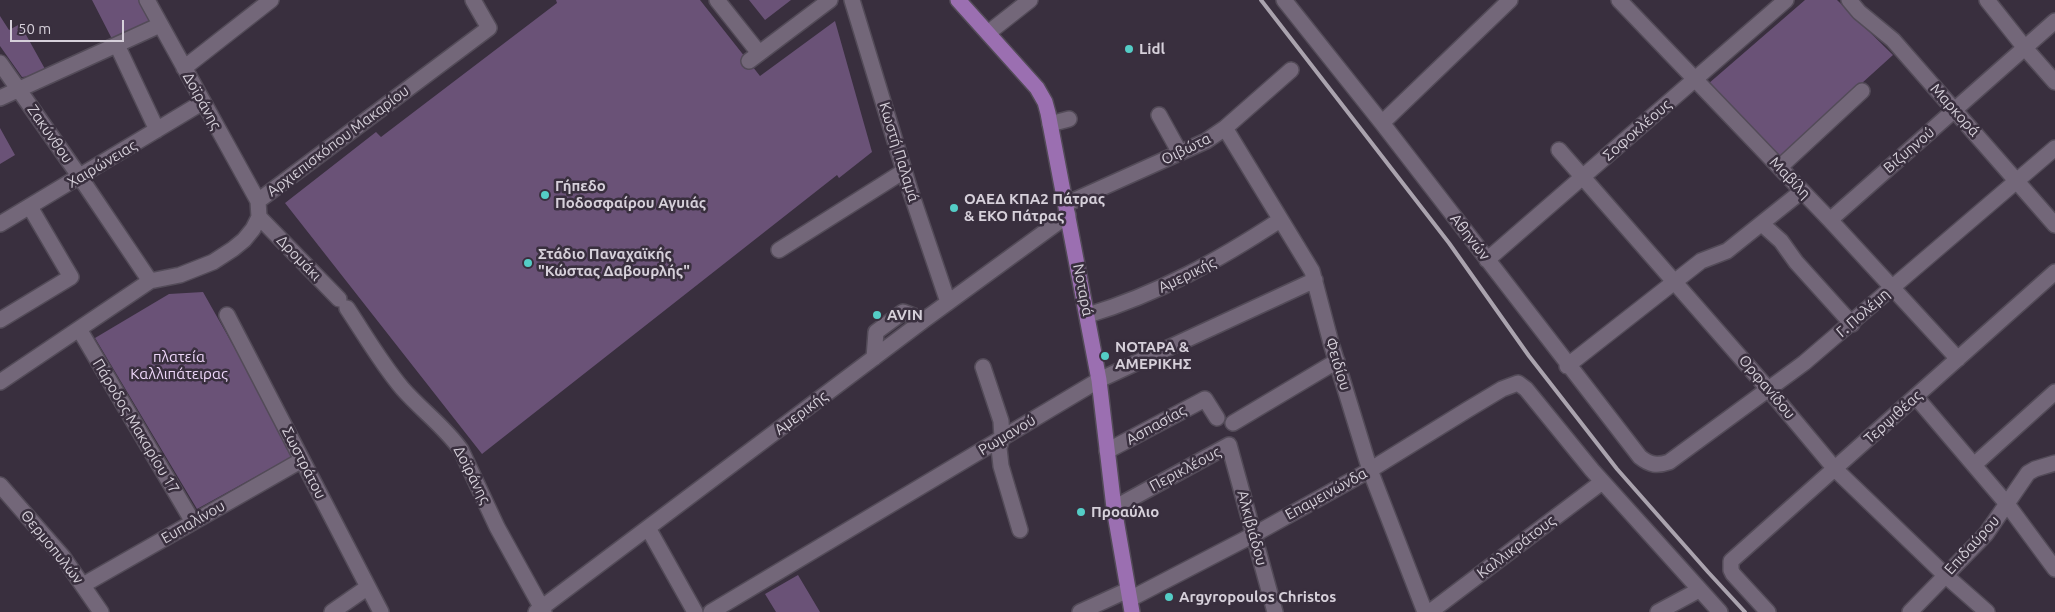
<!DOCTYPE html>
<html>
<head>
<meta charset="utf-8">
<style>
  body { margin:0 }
  #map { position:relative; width:2055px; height:612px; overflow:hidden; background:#392f3e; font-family:Ubuntu,sans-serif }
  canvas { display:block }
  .scale { position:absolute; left:10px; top:20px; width:114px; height:22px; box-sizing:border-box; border:2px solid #d6d0da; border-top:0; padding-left:6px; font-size:15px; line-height:18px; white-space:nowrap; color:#d6d0da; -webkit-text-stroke:4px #392f3e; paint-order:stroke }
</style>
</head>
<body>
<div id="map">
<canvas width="2055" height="612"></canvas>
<div class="scale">50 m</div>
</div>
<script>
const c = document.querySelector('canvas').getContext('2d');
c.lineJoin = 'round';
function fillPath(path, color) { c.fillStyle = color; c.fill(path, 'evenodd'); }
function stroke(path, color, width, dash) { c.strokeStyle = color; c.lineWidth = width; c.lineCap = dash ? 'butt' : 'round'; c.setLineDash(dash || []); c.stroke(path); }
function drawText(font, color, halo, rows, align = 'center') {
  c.font = font + ' Ubuntu,sans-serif'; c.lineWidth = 5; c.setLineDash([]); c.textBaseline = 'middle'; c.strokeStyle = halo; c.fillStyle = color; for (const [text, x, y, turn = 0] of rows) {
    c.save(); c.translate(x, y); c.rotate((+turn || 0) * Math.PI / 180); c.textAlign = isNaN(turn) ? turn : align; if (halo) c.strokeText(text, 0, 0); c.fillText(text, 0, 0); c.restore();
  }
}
const green = new Path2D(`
  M 92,0 L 147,0 L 160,25 L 117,45 L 111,37 Z
  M 556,0 L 700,0 L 760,76 L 835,21 L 872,152 L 839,178 L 837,175 L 482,454 L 285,203 L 376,132 L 381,137 L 557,3 Z
  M 749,0 L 791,0 L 765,20 Z
  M 1805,0 L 1837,0 L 1893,55 L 1778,159 L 1708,84 Z
  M 0,16 L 9,30 L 20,24 L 45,69 L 31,76 L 22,77 L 0,46 Z
  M 0,128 L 15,155 L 0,164 Z
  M 203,292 L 295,455 L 197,509 L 95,338 L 169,294 Z
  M 798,575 L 820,612 L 776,612 L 765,594 Z`);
const minor = new Path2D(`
  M 717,0 L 759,53
  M 852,0 L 910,190 L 948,302
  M 1284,0 L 1382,123 L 1640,457 C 1650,465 1657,466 1669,462 L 1804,363 L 2055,148
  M 1619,0 L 1830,220 L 1958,359
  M 1849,0 L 1859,12 L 1893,40 L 2055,225
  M 1987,0 L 2025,48 L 2055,82
  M 988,33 L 1030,0
  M 117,45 L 157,130
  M 749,61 L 830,0
  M 0,63 L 80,177 L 150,281
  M 184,68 L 271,0
  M 0,98 L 160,25
  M 1159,115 L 1180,153
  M 1382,123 L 1510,0
  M 1050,124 L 1069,119
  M 1225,128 L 1312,271 L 1331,343 L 1370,470 L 1425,612
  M 1559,150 L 1769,390 L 1835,469 L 1945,575 L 1987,612
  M 1780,167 L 1862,91
  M 258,201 L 489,28 L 473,0
  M 1066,204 L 1206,141 L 1225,128 L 1291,70
  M 259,217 L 339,299
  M 1830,220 L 2055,21
  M 0,224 L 203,102
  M 1762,224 L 1781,241 L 1796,262 L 1852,324
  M 779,250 L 904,171
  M 1487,260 L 1786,0
  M 347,308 C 365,335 381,363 402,388 C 421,410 444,426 461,450 L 497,527 L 544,612
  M 227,315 L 381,612
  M 1088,315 C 1158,294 1219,260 1280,220
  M 0,320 L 71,277 L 30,207
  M 79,329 L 193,522
  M 874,358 L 876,332 L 903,312 L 924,320
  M 1567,366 L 1701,261 L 1727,251 L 1802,191
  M 983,367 L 1001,421 L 1002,438 L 999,448 L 1001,466 L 1020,530
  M 0,382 L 150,281 L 180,275 L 213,262 L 233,249 L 244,240 L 253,229 L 259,217 L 258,201 L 147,0
  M 1916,397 L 2007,504 L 2055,569
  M 1233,423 L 1337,361
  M 1107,451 L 1205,399 L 1217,418
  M 1974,465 L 2055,392
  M 0,485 L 63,557 L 101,612
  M 1114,508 L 1229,445 L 1275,612
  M 648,528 L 695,612
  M 83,585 L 302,460
  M 1130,599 L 1255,534 L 1370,470 L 1467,410 L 1502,389 L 1518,383 L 1526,389 L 1592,470 L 1720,612
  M 332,612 L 368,587
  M 536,612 L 924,320 L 1068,215
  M 711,612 L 1099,380 L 1315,280
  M 1080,612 L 1128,590
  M 1430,612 L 1602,482
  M 1658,612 L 1699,590
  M 1768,612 L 1733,574 L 1731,570 L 1731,561 L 2055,272
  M 1910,612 L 1986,534 L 2028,473 L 2035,469 L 2055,463`);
const major = new Path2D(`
  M 958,0 L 1037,88 L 1045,102 L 1048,113 L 1099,380 L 1114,508 L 1132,612`);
const rail = new Path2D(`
  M 1261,0 L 1449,243 L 1529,356 L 1617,469 L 1708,572 L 1745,612`);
const markers = [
  [1129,49,5,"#54cdc6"],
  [545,195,5,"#54cdc6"],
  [954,208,5,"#54cdc6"],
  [528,263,5,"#54cdc6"],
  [877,315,5,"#54cdc6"],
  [1105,356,5,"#54cdc6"],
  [1081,512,5,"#54cdc6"],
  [1169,597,5,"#54cdc6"]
];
const poiNames = [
  ["Lidl",1139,49],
  ["Γήπεδο",555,186],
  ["Ποδοσφαίρου Αγυιάς",555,203],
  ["ΟΑΕΔ ΚΠΑ2 Πάτρας",964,199],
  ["& ΕΚΟ Πάτρας",964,216],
  ["Στάδιο Παναχαϊκής",538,254],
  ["\"Κώστας Δαβουρλής\"",538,271],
  ["AVIN",887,315],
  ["ΝΟΤΑΡΑ &",1115,347],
  ["ΑΜΕΡΙΚΗΣ",1115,364],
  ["Προαύλιο",1091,512],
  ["Argyropoulos Christos",1179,597]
];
const streetNames = [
  ["Δοϊράνης",202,101,61],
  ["Μαρκορά",1955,110,48],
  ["Σοφοκλέους",1637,130,-41],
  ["Ζακύνθου",50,134,55],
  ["Αρχιεπισκόπου Μακαρίου",338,141,-37],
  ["Οιβώτα",1186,149,-26],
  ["Βιζυηνού",1909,150,-41],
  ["Κωστή Παλαμά",899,152,73],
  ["Χαιρώνειας",102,164,-31],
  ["Μαβίλη",1790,178,46],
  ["Αθηνών",1470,237,52],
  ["Δρομάκι",299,258,46],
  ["Αμερικής",1187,275,-26],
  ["Νοταρά",1083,290,79],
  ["Γ. Πολέμη",1863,313,-41],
  ["Φειδίου",1338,364,73],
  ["Ορφανίδου",1767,387,50],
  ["Αμερικής",801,413,-37],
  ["Τερψιθέας",1893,417,-42],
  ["Ασπασίας",1156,425,-29],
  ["Πάροδος Μακαρίου 17",136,426,59],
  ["Ρωμανού",1007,435,-31],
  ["Σωστράτου",304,463,63],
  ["Περικλέους",1185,469,-28],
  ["Δοϊράνης",472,475,63],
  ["Επαμεινώνδα",1326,494,-29],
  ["Ευπαλίνου",193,522,-30],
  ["Αλκιβιάδου",1252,528,75],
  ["Επιδαύρου",1972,545,-48],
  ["Θερμοπυλών",52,547,51],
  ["Καλλικράτους",1516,547,-37]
];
const parkNames = [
  ["πλατεία",179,357],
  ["Καλλιπάτειρας",179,374]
];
fillPath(green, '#6a5277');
stroke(minor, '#534b58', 18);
stroke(major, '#534b58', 18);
stroke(minor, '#736779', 15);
stroke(major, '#9b6fb1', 15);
stroke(rail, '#aaa3ae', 4);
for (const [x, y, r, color] of markers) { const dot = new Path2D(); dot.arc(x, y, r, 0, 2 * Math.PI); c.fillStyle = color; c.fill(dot); stroke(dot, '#392f3e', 2); }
drawText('bold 15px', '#d6d0da', '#392f3e', poiNames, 'left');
drawText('15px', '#d6d0da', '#392f3e', streetNames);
drawText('15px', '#eed7fa', '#392f3e', parkNames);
</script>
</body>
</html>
